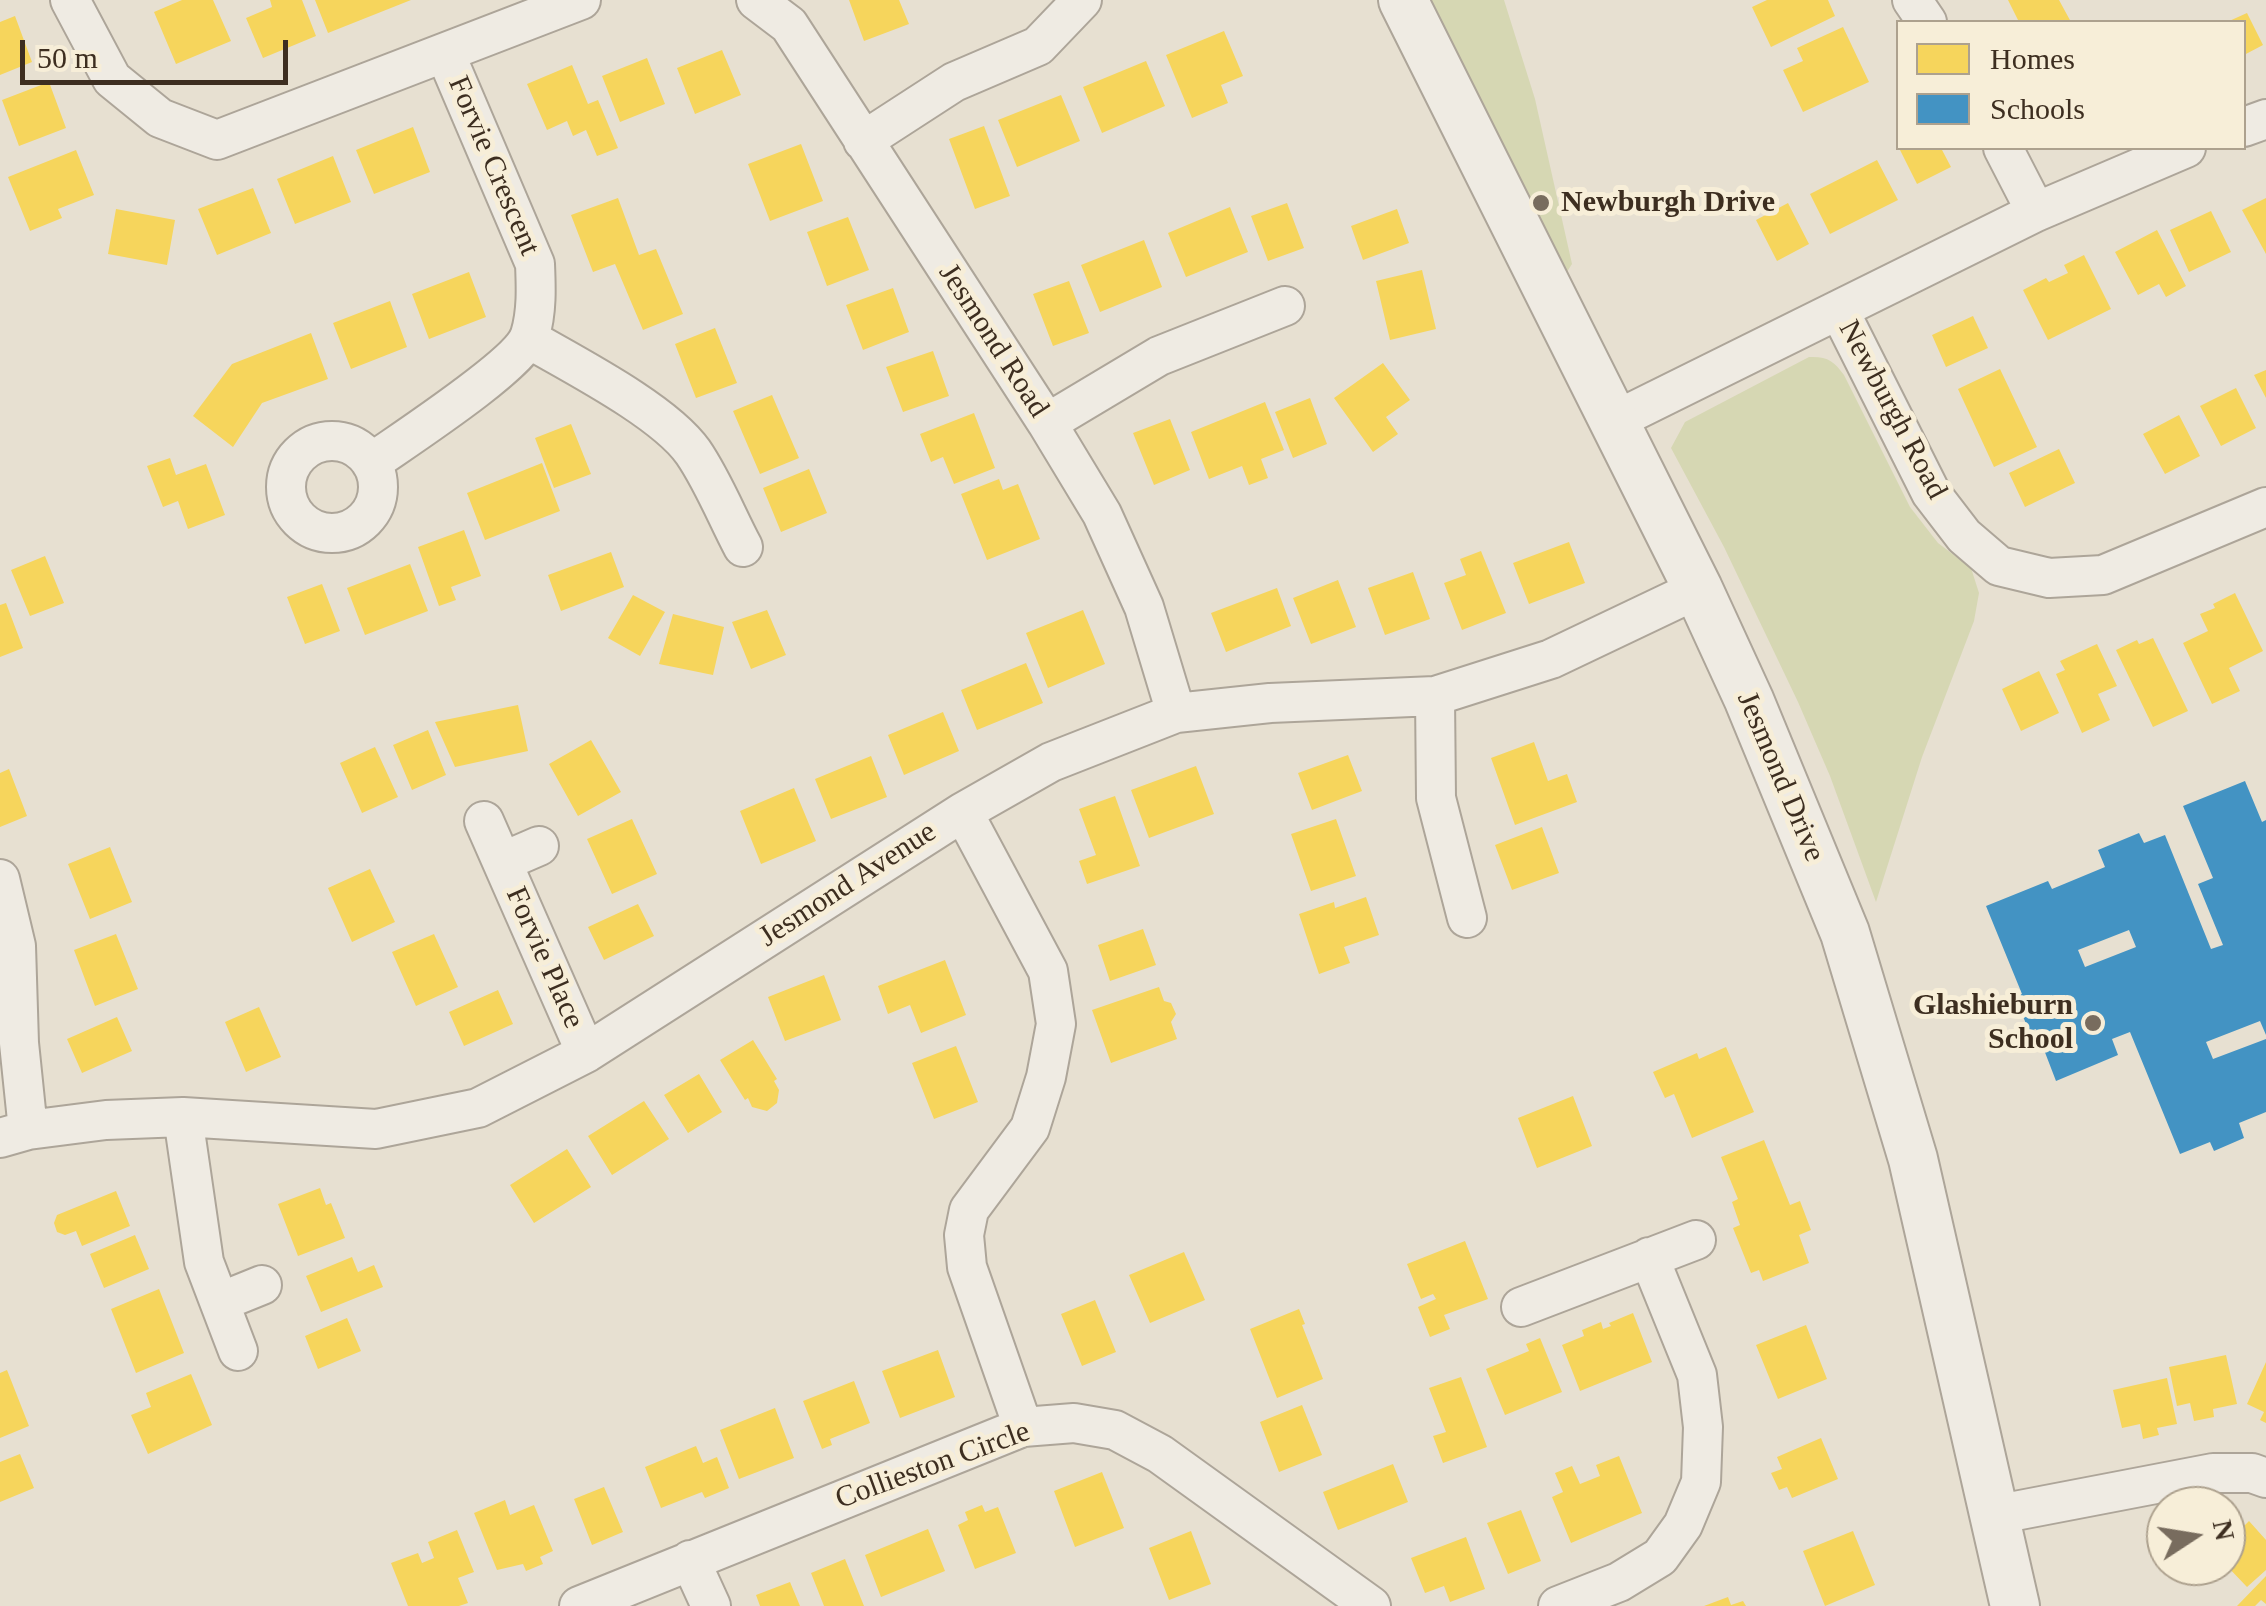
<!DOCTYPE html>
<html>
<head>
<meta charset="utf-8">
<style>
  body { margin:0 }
  #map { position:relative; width:2266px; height:1606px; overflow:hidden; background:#e7e0d1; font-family:"Times New Roman",serif }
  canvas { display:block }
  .legend { position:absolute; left:1896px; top:20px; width:350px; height:130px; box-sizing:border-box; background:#f7eed8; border:2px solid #ada18e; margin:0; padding:12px 18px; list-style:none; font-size:30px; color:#3d2e20 }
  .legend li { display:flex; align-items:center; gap:20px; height:50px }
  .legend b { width:50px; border:2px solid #ada18e }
  .north { position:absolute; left:2146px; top:1486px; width:100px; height:100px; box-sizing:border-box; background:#f7eed8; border:2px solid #ada18e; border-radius:50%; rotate:78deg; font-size:28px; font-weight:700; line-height:40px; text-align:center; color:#3d2e20 }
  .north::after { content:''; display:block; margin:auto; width:35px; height:45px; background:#786c5e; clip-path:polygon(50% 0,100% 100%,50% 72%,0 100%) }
  .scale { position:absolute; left:20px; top:40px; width:268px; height:45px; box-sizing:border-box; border:5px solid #3d2e20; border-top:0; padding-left:12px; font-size:30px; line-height:35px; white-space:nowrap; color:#3d2e20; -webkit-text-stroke:8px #f7eed8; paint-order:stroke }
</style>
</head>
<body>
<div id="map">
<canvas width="2266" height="1606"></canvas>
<ul class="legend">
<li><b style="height:28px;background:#f6d55c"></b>Homes</li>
<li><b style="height:28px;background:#4393c3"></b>Schools</li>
</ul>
<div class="north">N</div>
<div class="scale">50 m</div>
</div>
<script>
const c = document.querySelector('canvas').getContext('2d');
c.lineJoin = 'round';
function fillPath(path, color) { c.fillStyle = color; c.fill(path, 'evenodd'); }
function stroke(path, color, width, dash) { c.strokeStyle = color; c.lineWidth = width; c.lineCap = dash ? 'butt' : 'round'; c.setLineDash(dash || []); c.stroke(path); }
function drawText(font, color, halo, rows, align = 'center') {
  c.font = font + ' "Times New Roman",serif'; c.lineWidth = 10; c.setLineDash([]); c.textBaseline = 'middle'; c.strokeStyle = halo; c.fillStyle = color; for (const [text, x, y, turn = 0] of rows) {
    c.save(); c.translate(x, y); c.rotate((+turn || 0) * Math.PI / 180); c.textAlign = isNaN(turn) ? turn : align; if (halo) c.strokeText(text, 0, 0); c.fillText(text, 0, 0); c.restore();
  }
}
const green = new Path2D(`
  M 1425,0 L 1504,0 L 1535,99 L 1572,264 L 1563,278 Z
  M 1809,357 C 1827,356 1834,361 1844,375 L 1910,507 L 1938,543 L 1971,568 L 1979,593 L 1974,621 L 1922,757 L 1876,902 L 1830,776 L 1798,702 L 1724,547 L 1671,448 L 1685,422 Z`);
const homes = new Path2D(`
  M 213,0 L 231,41 L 176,64 L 154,12 L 182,0 Z
  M 270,0 L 302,0 L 316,36 L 263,58 L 246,18 L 272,7 Z
  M 315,0 L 411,0 L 328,33 Z
  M 849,0 L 899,0 L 909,24 L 864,41 Z
  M 1767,0 L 1828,0 L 1835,16 L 1771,47 L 1752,7 Z
  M 2008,0 L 2059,0 L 2071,22 L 2019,22 Z
  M 2247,13 L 2263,45 L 2244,55 L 2244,22 L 2227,22 Z
  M 15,16 L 32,62 L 0,75 L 0,22 Z
  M 1843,27 L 1869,82 L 1803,112 L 1783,70 L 1803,61 L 1797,48 Z
  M 1224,31 L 1243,76 L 1221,85 L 1228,103 L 1192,118 L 1166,55 Z
  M 722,50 L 741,95 L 695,114 L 677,68 Z
  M 647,58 L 665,104 L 620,122 L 602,76 Z
  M 1146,61 L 1165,106 L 1102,133 L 1083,87 Z
  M 572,65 L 588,104 L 598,100 L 618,148 L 597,156 L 586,130 L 573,136 L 567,121 L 547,130 L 527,84 Z
  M 49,82 L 66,128 L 19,146 L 2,100 Z
  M 1061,95 L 1080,141 L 1017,167 L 998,120 Z
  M 984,126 L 1010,196 L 975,209 L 949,139 Z
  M 413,127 L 430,172 L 374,194 L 356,150 Z
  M 801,144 L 823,201 L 770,221 L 748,164 Z
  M 1899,148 L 1941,148 L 1951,167 L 1917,184 Z
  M 76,150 L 94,195 L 58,209 L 62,218 L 30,231 L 8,177 Z
  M 333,156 L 351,202 L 295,224 L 277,179 Z
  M 1877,160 L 1898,200 L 1830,234 L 1810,194 Z
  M 253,188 L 271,233 L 217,255 L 198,209 Z
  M 618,198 L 639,255 L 656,249 L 683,314 L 643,330 L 615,264 L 593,272 L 571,215 Z
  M 2266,198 L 2266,254 L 2242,210 Z
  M 1287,203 L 1304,248 L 1268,261 L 1251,216 Z
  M 1788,203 L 1809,244 L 1777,261 L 1756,220 Z
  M 1230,207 L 1248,252 L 1186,277 L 1168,233 Z
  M 116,209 L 175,220 L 167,265 L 108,254 Z
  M 1397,209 L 1409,243 L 1363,260 L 1351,226 Z
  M 2211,211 L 2231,252 L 2189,272 L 2170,230 Z
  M 848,217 L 869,270 L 827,286 L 807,232 Z
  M 2157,230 L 2186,286 L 2166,297 L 2159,284 L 2138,295 L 2115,252 Z
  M 1144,240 L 1162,287 L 1100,312 L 1081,265 Z
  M 2084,255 L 2111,309 L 2048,340 L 2023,290 L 2046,278 L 2049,282 L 2068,273 L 2064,265 Z
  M 1422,270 L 1436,329 L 1390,340 L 1376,281 Z
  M 469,272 L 486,317 L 429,339 L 412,294 Z
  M 1069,281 L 1089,333 L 1053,346 L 1033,294 Z
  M 893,288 L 909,332 L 863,350 L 846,305 Z
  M 390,301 L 407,347 L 351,369 L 333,323 Z
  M 1973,316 L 1988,348 L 1946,367 L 1932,335 Z
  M 715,328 L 737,383 L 696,398 L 675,344 Z
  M 311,333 L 328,379 L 262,403 L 233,447 L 193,416 L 232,364 Z
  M 933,351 L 949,396 L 903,412 L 886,367 Z
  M 1383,363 L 1410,400 L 1386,417 L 1398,434 L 1373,452 L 1334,398 Z
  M 2000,369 L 2037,447 L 1994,467 L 1958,389 Z
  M 2266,370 L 2266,398 L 2254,375 Z
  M 2236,388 L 2256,428 L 2221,446 L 2200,406 Z
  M 772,395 L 799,458 L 760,474 L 733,411 Z
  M 1310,398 L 1327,444 L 1293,458 L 1275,412 Z
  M 1265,402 L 1284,450 L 1261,459 L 1268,478 L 1249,485 L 1242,466 L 1209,479 L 1191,432 Z
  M 974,413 L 995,468 L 954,484 L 943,457 L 931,462 L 920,434 Z
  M 2179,415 L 2200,456 L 2165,474 L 2143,434 Z
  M 1170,419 L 1190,470 L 1154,485 L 1133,433 Z
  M 571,424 L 591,474 L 554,488 L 535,438 Z
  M 2059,449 L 2075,483 L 2025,507 L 2009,473 Z
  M 170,458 L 176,475 L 206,464 L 225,515 L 188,529 L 178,501 L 163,507 L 147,466 Z
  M 542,463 L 560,511 L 485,540 L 467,493 Z
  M 809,469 L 827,513 L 781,532 L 763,488 Z
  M 999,479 L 1003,490 L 1018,484 L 1040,539 L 987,560 L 961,494 Z
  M 464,530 L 481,576 L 451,587 L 456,600 L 439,606 L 418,547 Z
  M 1569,542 L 1585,583 L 1529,604 L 1513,563 Z
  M 1481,551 L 1506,613 L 1462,630 L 1444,583 L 1466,575 L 1460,559 Z
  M 611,552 L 624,587 L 561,611 L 548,575 Z
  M 45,556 L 64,603 L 30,616 L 11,570 Z
  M 410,564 L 428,611 L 365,635 L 347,588 Z
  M 1413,572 L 1430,619 L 1385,635 L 1368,588 Z
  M 1338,580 L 1356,627 L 1311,644 L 1293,598 Z
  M 322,584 L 340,631 L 305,644 L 287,597 Z
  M 1277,588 L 1291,626 L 1226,652 L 1211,613 Z
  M 2235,593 L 2263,651 L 2229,668 L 2240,691 L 2212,704 L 2183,643 L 2208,631 L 2200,614 L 2215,608 L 2213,604 Z
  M 633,595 L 665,612 L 640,656 L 608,638 Z
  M 6,603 L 23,648 L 0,657 L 0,605 Z
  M 767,610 L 786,655 L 751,669 L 732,622 Z
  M 1083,610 L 1105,664 L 1048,688 L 1026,633 Z
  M 673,614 L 724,627 L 713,675 L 659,664 Z
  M 2153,638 L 2188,711 L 2153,727 L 2116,650 L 2137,640 L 2139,644 Z
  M 2097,644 L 2117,686 L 2098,694 L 2110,720 L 2082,733 L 2056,674 L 2065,670 L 2060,661 Z
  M 1026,663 L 1043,703 L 977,730 L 961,690 Z
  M 2039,671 L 2059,713 L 2021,731 L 2002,689 Z
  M 518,705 L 528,751 L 455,767 L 435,722 Z
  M 943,712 L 959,751 L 904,775 L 888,735 Z
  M 428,730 L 446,775 L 412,790 L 393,745 Z
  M 591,740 L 621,792 L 578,816 L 549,764 Z
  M 1534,742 L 1548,781 L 1567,774 L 1577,802 L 1515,825 L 1491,758 Z
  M 375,747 L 398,797 L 362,813 L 340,763 Z
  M 1348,755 L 1362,791 L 1312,810 L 1298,773 Z
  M 871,756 L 887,797 L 831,819 L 815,779 Z
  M 1196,766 L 1214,814 L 1149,838 L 1131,790 Z
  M 9,769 L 27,816 L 0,827 L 0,773 Z
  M 794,788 L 816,841 L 761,864 L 740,811 Z
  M 1115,796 L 1140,866 L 1087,884 L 1079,861 L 1096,855 L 1079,809 Z
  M 632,819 L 657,874 L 612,894 L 587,839 Z
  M 1336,819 L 1356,876 L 1311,891 L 1291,834 Z
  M 1542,827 L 1559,873 L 1512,890 L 1495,845 Z
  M 110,847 L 132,902 L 90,919 L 68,864 Z
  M 370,869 L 395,922 L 352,942 L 328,888 Z
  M 1366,897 L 1379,935 L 1344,947 L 1350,963 L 1319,974 L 1299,914 L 1334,902 L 1335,908 Z
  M 638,904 L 654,936 L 604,960 L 588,927 Z
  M 1143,929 L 1156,965 L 1110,981 L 1098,945 Z
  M 116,934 L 138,989 L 95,1006 L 74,950 Z
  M 434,934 L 458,987 L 416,1006 L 392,952 Z
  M 945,960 L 966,1015 L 921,1033 L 910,1005 L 888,1014 L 878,986 Z
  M 824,975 L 841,1020 L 785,1041 L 768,997 Z
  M 1159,987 L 1164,1001 L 1171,1003 L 1176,1014 L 1171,1022 L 1177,1039 L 1111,1063 L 1092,1010 Z
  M 498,990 L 513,1024 L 464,1046 L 449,1012 Z
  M 259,1007 L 281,1057 L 246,1072 L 225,1022 Z
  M 117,1017 L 132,1051 L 82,1073 L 67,1039 Z
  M 753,1040 L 777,1079 L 774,1081 L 779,1090 L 777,1103 L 767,1111 L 752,1107 L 748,1098 L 745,1100 L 720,1060 Z
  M 956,1046 L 978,1102 L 934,1119 L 912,1063 Z
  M 1726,1047 L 1754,1112 L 1692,1138 L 1674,1094 L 1665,1098 L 1653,1072 L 1697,1053 L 1699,1059 Z
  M 699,1074 L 722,1112 L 688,1133 L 664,1095 Z
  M 1573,1096 L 1592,1146 L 1537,1168 L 1518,1118 Z
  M 644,1101 L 669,1139 L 612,1175 L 588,1136 Z
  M 1764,1140 L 1790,1205 L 1800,1201 L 1811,1230 L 1799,1235 L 1809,1263 L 1763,1281 L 1759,1270 L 1751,1273 L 1733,1228 L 1740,1225 L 1732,1202 L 1738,1199 L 1721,1157 Z
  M 567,1149 L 591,1187 L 534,1223 L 510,1185 Z
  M 320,1188 L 326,1205 L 331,1203 L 345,1238 L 298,1256 L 278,1204 Z
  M 116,1191 L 130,1226 L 82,1246 L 76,1231 L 65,1235 L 57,1232 L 54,1223 L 57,1215 Z
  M 135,1235 L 149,1269 L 104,1288 L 90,1254 Z
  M 1465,1241 L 1488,1299 L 1444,1315 L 1450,1329 L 1430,1337 L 1418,1307 L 1436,1299 L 1433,1294 L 1421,1299 L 1407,1264 Z
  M 1184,1252 L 1205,1300 L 1150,1323 L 1129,1275 Z
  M 352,1257 L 358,1272 L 374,1265 L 383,1287 L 321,1312 L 306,1276 Z
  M 159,1289 L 184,1353 L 136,1373 L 111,1309 Z
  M 1095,1300 L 1116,1352 L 1082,1366 L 1061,1314 Z
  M 1299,1309 L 1305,1324 L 1302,1325 L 1323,1379 L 1277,1398 L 1250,1329 Z
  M 1633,1313 L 1652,1362 L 1580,1391 L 1562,1345 L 1584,1336 L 1582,1330 L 1601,1322 L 1603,1329 L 1611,1326 L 1609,1323 Z
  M 347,1318 L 361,1351 L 318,1369 L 305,1336 Z
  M 1806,1325 L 1827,1379 L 1778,1399 L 1756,1345 Z
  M 1540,1338 L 1562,1392 L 1505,1415 L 1486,1369 L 1529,1351 L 1526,1344 Z
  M 938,1350 L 955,1397 L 900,1418 L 882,1371 Z
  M 2226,1355 L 2237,1404 L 2213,1409 L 2214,1417 L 2194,1421 L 2190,1403 L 2177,1406 L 2169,1367 Z
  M 2266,1362 L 2266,1423 L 2260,1420 L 2264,1412 L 2247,1404 Z
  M 7,1370 L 29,1426 L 0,1438 L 0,1373 Z
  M 191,1374 L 212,1425 L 148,1454 L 131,1415 L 151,1407 L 146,1393 Z
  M 1461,1377 L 1487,1447 L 1443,1463 L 1433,1436 L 1446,1432 L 1429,1388 Z
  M 2167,1378 L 2177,1424 L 2157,1428 L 2159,1435 L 2143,1439 L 2140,1424 L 2122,1428 L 2113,1390 Z
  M 854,1381 L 870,1423 L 830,1439 L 832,1445 L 822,1449 L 803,1401 Z
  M 1302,1405 L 1322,1455 L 1279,1472 L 1260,1422 Z
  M 775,1408 L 794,1458 L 739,1479 L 720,1430 Z
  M 1821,1438 L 1838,1479 L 1792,1498 L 1787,1487 L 1779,1490 L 1771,1473 L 1782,1469 L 1777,1457 Z
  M 696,1446 L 703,1463 L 717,1457 L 729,1488 L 705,1498 L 702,1492 L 661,1508 L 645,1467 Z
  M 20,1454 L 34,1488 L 0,1502 L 0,1462 Z
  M 1619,1456 L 1642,1513 L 1571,1543 L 1552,1497 L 1563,1492 L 1555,1473 L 1572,1466 L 1580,1484 L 1600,1476 L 1596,1465 Z
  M 1393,1464 L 1408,1502 L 1338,1530 L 1323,1492 Z
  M 1102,1472 L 1124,1528 L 1075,1547 L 1054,1491 Z
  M 604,1487 L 623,1532 L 592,1545 L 574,1499 Z
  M 505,1500 L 510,1515 L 534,1505 L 553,1551 L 540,1557 L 543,1564 L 526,1571 L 523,1564 L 497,1570 L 474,1513 Z
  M 982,1505 L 985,1512 L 998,1507 L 1016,1553 L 975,1569 L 958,1525 L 968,1520 L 965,1512 Z
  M 1521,1510 L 1541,1561 L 1508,1574 L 1487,1523 Z
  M 2228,1513 L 2242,1528 L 2249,1521 L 2266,1540 L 2266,1570 L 2247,1587 L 2226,1565 Z
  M 928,1529 L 945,1571 L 881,1597 L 865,1555 Z
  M 457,1530 L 474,1572 L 458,1578 L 468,1603 L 459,1606 L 408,1606 L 391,1563 L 418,1553 L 422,1563 L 434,1558 L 428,1542 Z
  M 1191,1531 L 1211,1584 L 1169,1600 L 1149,1548 Z
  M 1853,1531 L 1875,1585 L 1825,1606 L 1803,1551 Z
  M 1466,1537 L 1485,1589 L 1450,1602 L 1444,1586 L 1425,1593 L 1411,1558 Z
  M 845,1559 L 864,1606 L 824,1606 L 811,1573 Z
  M 2266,1576 L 2266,1604 L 2261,1600 L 2255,1606 L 2237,1606 Z
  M 790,1582 L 800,1606 L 760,1606 L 756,1595 Z
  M 1728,1597 L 1731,1605 L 1743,1601 L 1746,1606 L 1704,1606 Z`);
const schools = new Path2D(`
  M 2245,781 L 2262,822 L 2266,820 L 2266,1035 L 2260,1021 L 2206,1042 L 2213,1059 L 2266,1039 L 2266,1112 L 2239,1123 L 2244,1138 L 2214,1151 L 2210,1142 L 2180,1154 L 2130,1032 L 2112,1039 L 2118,1055 L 2056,1081 L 2036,1029 L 2029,1031 L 2015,997 L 2022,994 L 1986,906 L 2048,881 L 2052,889 L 2105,867 L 2098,850 L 2139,833 L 2144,843 L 2165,835 L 2211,949 L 2223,945 L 2198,884 L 2213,878 L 2183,806 ZM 2129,930 L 2136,947 L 2085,967 L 2078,950 Z`);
const minor = new Path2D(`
  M 70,0 L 112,79 L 160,118 L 217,140 L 581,0
  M 756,0 L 789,25 L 1047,423 L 1102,514 L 1144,607 L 1176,713
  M 1912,0 L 1927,22
  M 2244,127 L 2266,119
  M 863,141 L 954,82 L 1038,46 L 1082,0
  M 2003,148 L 2036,212
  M 1839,310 L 1931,493 L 1964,536 L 1999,566 L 2049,578 L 2103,575 L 2266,507
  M 529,339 C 574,365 664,411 693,452 C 713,481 727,517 743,547
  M 1614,421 L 2036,212 L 2186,148
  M 1047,423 L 1159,356 L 1285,306
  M286 487a46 46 0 1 1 92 0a46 46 0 1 1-92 0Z
  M 371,463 C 402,441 520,365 530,335 C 537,312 536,287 535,264 L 445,53
  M 1435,696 L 1436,798 L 1467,918
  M 963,812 L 1048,971 L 1056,1024 L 1046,1077 L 1030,1128 L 969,1210 L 964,1235 L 967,1267 L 1023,1427
  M 484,821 L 586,1053
  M 502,862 L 539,846
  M 0,879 L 16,946 L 19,1043 L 28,1130
  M 183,1117 L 204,1262 L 238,1351
  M 0,1138 L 28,1130 L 106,1120 L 183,1117 L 376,1129 L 478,1108 L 586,1053 L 963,812 L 1051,762 L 1176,713 L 1270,703 L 1435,696 L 1551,659 L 1698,589
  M 220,1302 L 262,1285
  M 1521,1307 L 1696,1240
  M 1994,1515 L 2213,1473 L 2252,1473 L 2266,1478
  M 690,1560 L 711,1606
  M 579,1606 L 1023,1427 L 1074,1423 L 1115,1430 L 1160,1454 L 1371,1606
  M 1558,1606 L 1619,1582 L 1660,1557 L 1683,1525 L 1701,1482 L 1703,1427 L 1697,1375 L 1649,1257`);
const tertiary = new Path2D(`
  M 1403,0 L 1698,589 L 1749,700 L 1845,933 L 1913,1159 L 2015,1606`);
const markers = [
  [1541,203,10,"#786c5e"],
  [2093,1023,10,"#786c5e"]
];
const streetNames = [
  ["Forvie Crescent",493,166,67],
  ["Jesmond Road",993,341,57],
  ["Newburgh Road",1892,410,62],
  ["Jesmond Drive",1780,777,67],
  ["Jesmond Avenue",848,885,-33],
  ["Forvie Place",544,958,66],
  ["Collieston Circle",933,1466,-20]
];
const poiNames = [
  ["Newburgh Drive",1561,203],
  ["Glashieburn",2073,1006,"right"],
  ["School",2073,1040,"right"]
];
fillPath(green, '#d6d7b3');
fillPath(homes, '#f6d55c');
fillPath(schools, '#4393c3');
stroke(minor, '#ada599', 42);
stroke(tertiary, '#ada599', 52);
stroke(minor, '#efebe3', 38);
stroke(tertiary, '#efebe3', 48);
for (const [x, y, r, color] of markers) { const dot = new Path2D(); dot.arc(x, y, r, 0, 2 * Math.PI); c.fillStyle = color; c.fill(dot); stroke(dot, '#f7eed8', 4); }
drawText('30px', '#3d2e20', '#f7eed8', streetNames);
drawText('bold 30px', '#3d2e20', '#f7eed8', poiNames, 'left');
</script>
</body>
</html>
